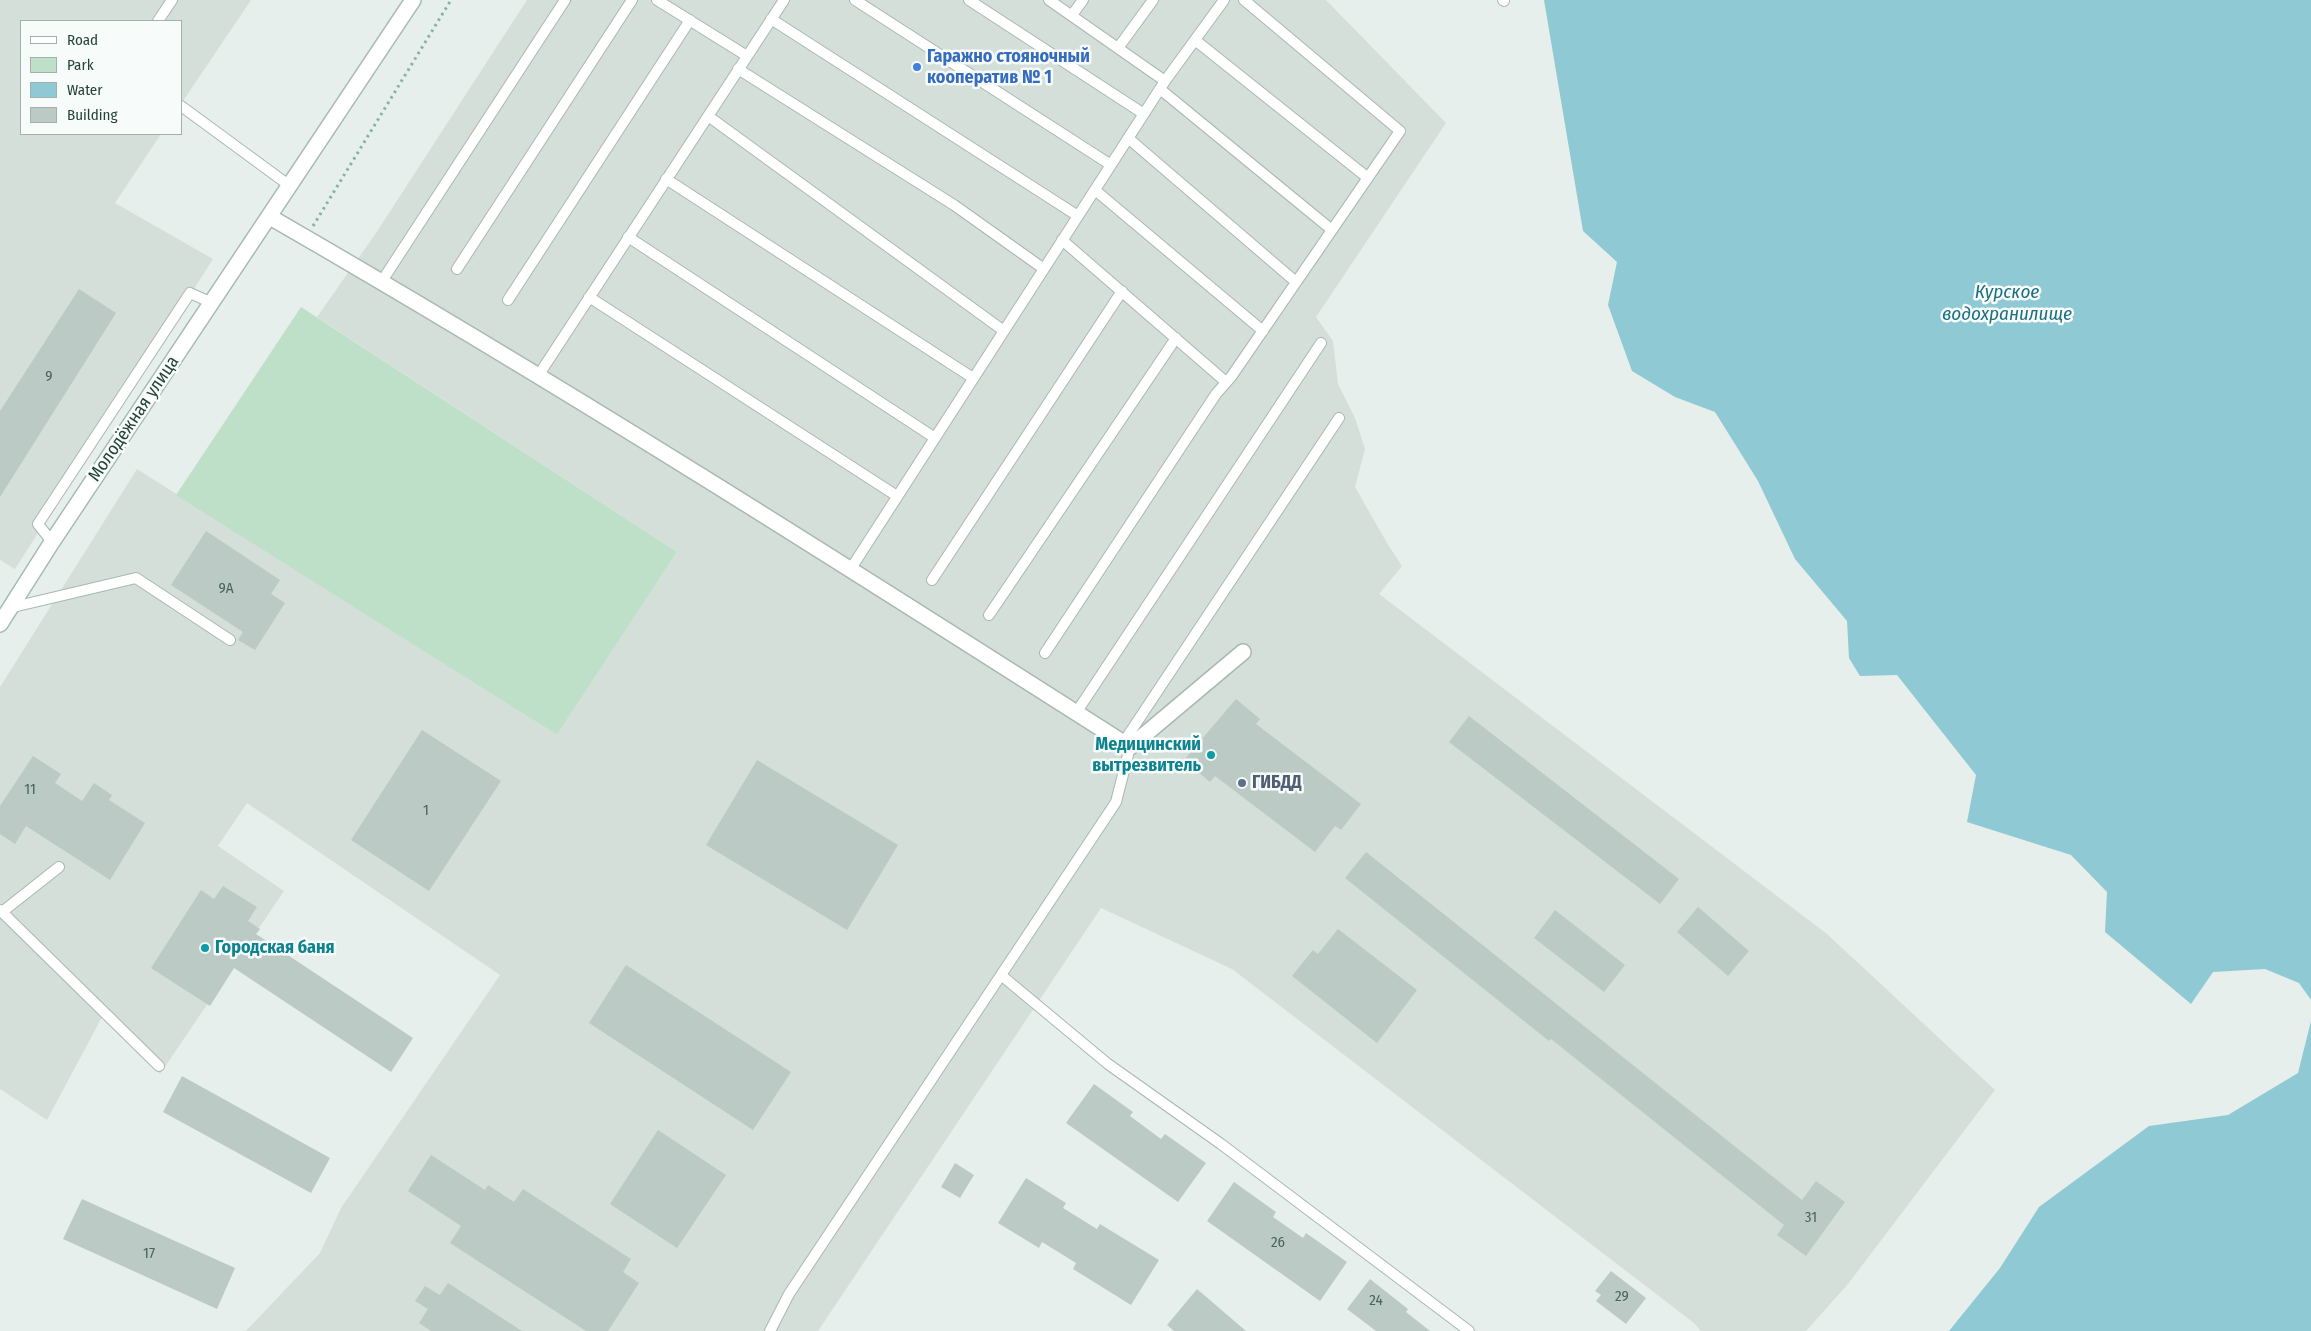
<!DOCTYPE html>
<html>
<head>
<meta charset="utf-8">
<style>
  body { margin:0 }
  #map { position:relative; width:2311px; height:1331px; overflow:hidden; background:#e6efeb; font-family:"Fira Sans Condensed",sans-serif }
  canvas { display:block }
  .legend { position:absolute; left:20px; top:20px; width:162px; height:115px; box-sizing:border-box; background:#f7fbf9; border:1px solid #a3b1ad; margin:0; padding:6px 9px; list-style:none; font-size:15px; color:#24423a }
  .legend li { display:flex; align-items:center; gap:10px; height:25px }
  .legend b { width:25px; border:1px solid #a3b1ad }
</style>
</head>
<body>
<div id="map">
<canvas width="2311" height="1331"></canvas>
<ul class="legend">
<li><b style="height:6px;background:#fff"></b>Road</li>
<li><b style="height:14px;background:#bfe0c8"></b>Park</li>
<li><b style="height:14px;background:#8ec9d4"></b>Water</li>
<li><b style="height:14px;background:#bbcac4"></b>Building</li>
</ul>
</div>
<script>
const c = document.querySelector('canvas').getContext('2d');
c.lineJoin = 'round';
function fillPath(path, color) { c.fillStyle = color; c.fill(path, 'evenodd'); }
function stroke(path, color, width, dash) { c.strokeStyle = color; c.lineWidth = width; c.lineCap = dash ? 'butt' : 'round'; c.setLineDash(dash || []); c.stroke(path); }
function drawText(font, color, halo, rows, align = 'center') {
  c.font = font + ' "Fira Sans Condensed",sans-serif'; c.lineWidth = 5; c.setLineDash([]); c.textBaseline = 'middle'; c.strokeStyle = halo; c.fillStyle = color; for (const [text, x, y, turn = 0] of rows) {
    c.save(); c.translate(x, y); c.rotate((+turn || 0) * Math.PI / 180); c.textAlign = isNaN(turn) ? turn : align; if (halo) c.strokeText(text, 0, 0); c.fillText(text, 0, 0); c.restore();
  }
}
const built = new Path2D(`
  M 0,0 L 251,0 L 181,104 L 181,21 L 21,21 L 21,134 L 161,134 L 115,203 L 213,259 L 15,569 L 0,560 Z
  M 527,0 L 1326,0 L 1446,123 L 1316,317 L 1333,341 L 1338,384 L 1355,418 L 1365,449 L 1355,487 L 1387,543 L 1402,566 L 1379,594 L 1827,934 L 1995,1090 L 1848,1284 L 1806,1331 L 1701,1331 L 1694,1323 L 1232,969 L 1101,908 L 818,1331 L 246,1331 L 320,1253 L 341,1208 L 500,975 L 247,803 L 218,846 L 284,891 L 160,1074 L 102,1017 L 47,1120 L 0,1089 L 0,687 L 137,469 L 557,735 L 677,552 L 317,317 L 376,233 Z`);
const green = new Path2D(`
  M 301,307 L 677,552 L 557,735 L 176,495 Z`);
const water = new Path2D(`
  M 1544,0 L 2311,0 L 2311,1000 L 2299,983 L 2265,969 L 2213,972 L 2191,1004 L 2105,932 L 2107,892 L 2071,855 L 1967,822 L 1976,775 L 1897,675 L 1860,676 L 1849,658 L 1847,621 L 1795,559 L 1758,481 L 1715,412 L 1675,397 L 1632,371 L 1608,305 L 1617,262 L 1583,231 Z
  M 2311,1021 L 2311,1331 L 1949,1331 L 2000,1268 L 2039,1207 L 2149,1126 L 2228,1115 L 2298,1073 Z`);
const building = new Path2D(`
  M 79,289 L 116,313 L 0,497 L 0,411 Z
  M 206,531 L 280,580 L 271,594 L 285,603 L 255,650 L 238,640 L 243,632 L 171,585 Z
  M 1236,699 L 1260,719 L 1256,724 L 1361,804 L 1341,830 L 1335,826 L 1315,852 L 1215,776 L 1210,782 L 1184,760 Z
  M 1469,716 L 1679,879 L 1660,904 L 1449,742 Z
  M 422,730 L 501,781 L 429,891 L 351,840 Z
  M 33,756 L 61,774 L 55,783 L 82,801 L 94,783 L 112,795 L 109,800 L 145,823 L 110,880 L 26,826 L 15,844 L 0,834 L 0,806 Z
  M 757,760 L 898,845 L 847,930 L 706,845 Z
  M 1366,852 L 1802,1200 L 1816,1181 L 1845,1202 L 1806,1256 L 1777,1235 L 1784,1225 L 1551,1039 L 1549,1041 L 1345,878 Z
  M 223,886 L 257,907 L 248,921 L 260,929 L 256,934 L 413,1038 L 391,1072 L 234,968 L 210,1006 L 151,968 L 201,890 L 214,899 Z
  M 1698,907 L 1749,951 L 1728,976 L 1677,932 Z
  M 1555,910 L 1625,965 L 1604,992 L 1534,938 Z
  M 1338,929 L 1417,990 L 1377,1043 L 1292,976 L 1313,950 L 1318,954 Z
  M 626,965 L 791,1072 L 753,1130 L 589,1023 Z
  M 182,1076 L 330,1158 L 311,1193 L 163,1112 Z
  M 1094,1084 L 1133,1112 L 1130,1116 L 1161,1139 L 1165,1134 L 1206,1163 L 1178,1202 L 1066,1123 Z
  M 658,1130 L 726,1175 L 677,1248 L 610,1204 Z
  M 431,1155 L 485,1190 L 488,1185 L 514,1202 L 523,1189 L 631,1259 L 623,1272 L 639,1283 L 608,1331 L 586,1331 L 450,1243 L 461,1226 L 408,1191 Z
  M 955,1163 L 974,1175 L 960,1198 L 941,1187 Z
  M 1026,1178 L 1066,1203 L 1063,1208 L 1097,1229 L 1100,1224 L 1159,1260 L 1131,1305 L 1073,1269 L 1076,1263 L 1042,1242 L 1039,1248 L 998,1223 Z
  M 1234,1182 L 1276,1212 L 1273,1217 L 1303,1238 L 1306,1233 L 1347,1262 L 1320,1301 L 1207,1221 Z
  M 82,1199 L 235,1268 L 217,1309 L 63,1239 Z
  M 1611,1271 L 1646,1298 L 1626,1324 L 1596,1301 L 1601,1295 L 1595,1291 Z
  M 1370,1279 L 1408,1309 L 1406,1312 L 1430,1331 L 1376,1331 L 1347,1309 Z
  M 448,1283 L 522,1331 L 431,1331 L 419,1323 L 428,1309 L 415,1301 L 425,1286 L 440,1295 Z
  M 1197,1289 L 1246,1331 L 1174,1331 L 1167,1325 Z`);
const path = new Path2D(`
  M 313,226 L 451,0`);
const lane = new Path2D(`
  M 657,0 L 747,56
  M 855,0 L 1111,165
  M 969,0 L 1144,114
  M 1503,0 L 1504,1
  M 1072,15 L 1083,0
  M 771,19 L 1078,216
  M 158,21 L 172,0
  M 1195,40 L 1368,178
  M 1118,48 L 1153,0
  M 738,69 L 954,205 L 1044,269
  M 1165,81 L 1224,0
  M 1160,89 L 1332,230
  M 181,106 L 290,186
  M 708,116 L 1004,331
  M 1128,138 L 1296,282
  M 666,179 L 973,378
  M 1095,190 L 1263,331
  M 628,237 L 935,438
  M 1062,240 L 1226,382
  M 457,269 L 632,0
  M 382,281 L 565,0
  M 589,297 L 897,496
  M 508,300 L 690,20
  M 538,376 L 784,0
  M 52,542 L 38,524 L 190,293 L 212,303
  M 850,570 L 1165,81 L 1049,0
  M 932,580 L 1122,291
  M 9,608 L 136,578 L 230,640
  M 989,615 L 1176,338
  M 1045,653 L 1216,394 L 1231,377 L 1400,131 L 1244,0
  M 1076,713 L 1321,343
  M 1123,743 L 1339,418
  M 0,910 L 159,1066
  M 2,912 L 59,867
  M 1001,975 L 1108,1064 L 1221,1144 L 1469,1331
  M 770,1331 L 789,1294 L 1116,802 L 1130,747`);
const street = new Path2D(`
  M 270,217 C 562,385 846,566 1130,747 L 1243,652`);
const secondary = new Path2D(`
  M 0,624 L 52,542 L 413,0`);
const markers = [
  [917,67,5,"#3f7fe0"],
  [1211,755,5,"#0f9aa8"],
  [1242,783,5,"#5c6f8a"],
  [205,948,5,"#0f9aa8"]
];
const numberNames = [
  ["9",49,377],
  ["9А",226,589],
  ["11",30,790],
  ["1",426,811],
  ["31",1811,1218],
  ["26",1278,1243],
  ["17",149,1254],
  ["29",1622,1297],
  ["24",1376,1301]
];
const shopNames = [
  ["Гаражно стояночный",927,57],
  ["кооператив № 1",927,78]
];
const streetNames = [
  ["Молодёжная улица",134,419,-56]
];
const cultureNames = [
  ["Медицинский",1201,745],
  ["вытрезвитель",1201,766],
  ["Городская баня",215,948,"left"]
];
const serviceNames = [
  ["ГИБДД",1252,783]
];
const waterNames = [
  ["Курское",2007,293],
  ["водохранилище",2007,315]
];
fillPath(built, '#d4dfda');
fillPath(green, '#bfe0c8');
fillPath(water, '#8ec9d4');
fillPath(building, '#bbcac4');
stroke(lane, '#a8b8b2', 12);
stroke(street, '#a8b8b2', 18);
stroke(secondary, '#a4bbb3', 18);
stroke(path, '#86b3a5', 3, [2.5, 4]);
stroke(lane, '#fff', 10);
stroke(street, '#fff', 15);
stroke(secondary, '#fff', 15);
for (const [x, y, r, color] of markers) { const dot = new Path2D(); dot.arc(x, y, r, 0, 2 * Math.PI); c.fillStyle = color; c.fill(dot); stroke(dot, '#f7fbf9', 2); }
drawText('15px', '#4a645c', null, numberNames);
drawText('bold 18px', '#366cbe', '#f7fbf9', shopNames, 'left');
drawText('18px', '#24423a', '#f7fbf9', streetNames);
drawText('bold 18px', '#0d838f', '#f7fbf9', cultureNames, 'right');
drawText('bold 18px', '#4e5e75', '#f7fbf9', serviceNames, 'left');
drawText('italic 19px', '#1c6f80', '#f7fbf9', waterNames);
</script>
</body>
</html>
